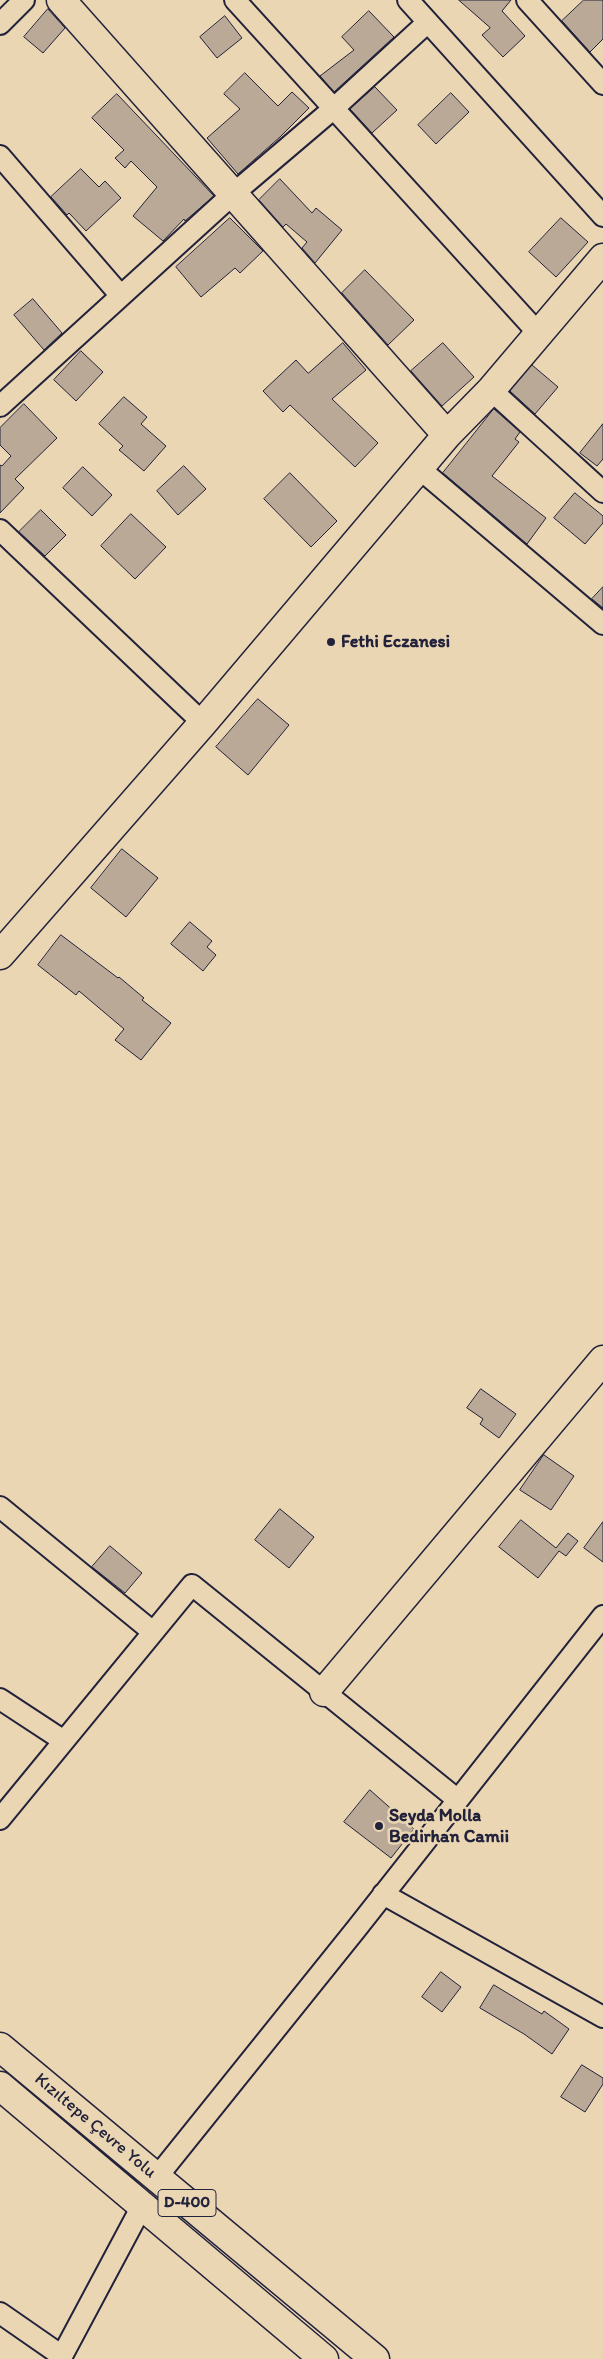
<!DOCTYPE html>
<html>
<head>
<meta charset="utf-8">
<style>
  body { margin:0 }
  canvas { display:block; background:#ebd6b4 }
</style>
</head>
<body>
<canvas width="603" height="2359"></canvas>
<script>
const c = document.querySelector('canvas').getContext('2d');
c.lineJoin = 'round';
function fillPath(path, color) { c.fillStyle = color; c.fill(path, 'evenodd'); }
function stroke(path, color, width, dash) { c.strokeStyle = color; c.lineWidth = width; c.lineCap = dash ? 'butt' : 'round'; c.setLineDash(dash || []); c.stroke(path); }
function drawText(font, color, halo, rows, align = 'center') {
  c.font = font + ' Itim,sans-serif'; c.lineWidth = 5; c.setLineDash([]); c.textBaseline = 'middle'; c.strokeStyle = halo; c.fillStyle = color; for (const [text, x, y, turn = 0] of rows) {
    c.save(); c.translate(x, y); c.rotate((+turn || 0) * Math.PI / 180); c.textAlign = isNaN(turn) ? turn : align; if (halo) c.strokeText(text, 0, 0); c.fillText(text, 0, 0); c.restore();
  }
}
const building = new Path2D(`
  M 459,0 L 511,0 L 502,11 L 525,36 L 503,57 L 482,35 L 490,28 Z
  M 584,0 L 603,0 L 603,39 L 590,52 L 562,21 Z
  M 48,9 L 65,28 L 43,53 L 24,37 Z
  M 369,11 L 394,37 L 334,92 L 320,76 L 354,50 L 342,37 Z
  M 225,16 L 242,38 L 217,58 L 200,37 Z
  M 245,73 L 278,106 L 292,92 L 309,108 L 280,137 L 238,174 L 207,138 L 240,109 L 224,94 Z
  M 375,87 L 397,110 L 372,133 L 350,109 Z
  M 451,93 L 469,112 L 436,144 L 418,125 Z
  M 117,94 L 214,196 L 185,221 L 184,219 L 163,241 L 133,216 L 157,187 L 131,161 L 125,168 L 115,158 L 124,150 L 92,118 Z
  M 81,169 L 99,187 L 105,181 L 121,198 L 86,231 L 69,213 L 67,215 L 51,197 Z
  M 280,179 L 312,213 L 316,208 L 342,230 L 315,263 L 302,248 L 307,242 L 286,224 L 283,227 L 259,200 Z
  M 230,218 L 263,251 L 240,273 L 235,268 L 201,297 L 176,267 Z
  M 561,218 L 588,242 L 556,277 L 529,252 Z
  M 365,270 L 414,320 L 388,345 L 342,293 Z
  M 33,299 L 62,333 L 44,350 L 14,315 Z
  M 343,343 L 366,370 L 332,399 L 378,443 L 355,467 L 290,405 L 283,412 L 263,391 L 296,360 L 308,373 Z
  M 443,343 L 474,377 L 442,406 L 411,371 Z
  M 81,351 L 103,372 L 76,401 L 54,380 Z
  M 532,365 L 558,387 L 535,414 L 510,391 Z
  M 124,397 L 147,417 L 141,424 L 166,446 L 144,471 L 119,450 L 123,446 L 99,424 Z
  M 24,404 L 57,438 L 15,479 L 24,488 L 0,513 L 0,465 L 2,466 L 11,456 L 0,445 L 0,428 Z
  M 494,409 L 520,432 L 515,439 L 519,442 L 492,476 L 546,518 L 527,544 L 443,473 Z
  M 603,424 L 603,459 L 597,466 L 580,453 Z
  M 184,466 L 206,489 L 178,515 L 157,491 Z
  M 83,467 L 112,495 L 92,516 L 63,488 Z
  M 290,473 L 337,521 L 311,547 L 264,499 Z
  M 575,493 L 603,516 L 603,523 L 585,544 L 554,518 Z
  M 41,510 L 66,535 L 45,556 L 19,532 Z
  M 131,514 L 166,547 L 135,579 L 101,546 Z
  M 603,587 L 603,608 L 592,599 Z
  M 258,699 L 289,725 L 248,775 L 216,747 Z
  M 122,849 L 158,878 L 126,917 L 91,888 Z
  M 190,922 L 212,941 L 207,947 L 216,955 L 203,971 L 171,944 Z
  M 61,935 L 118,978 L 119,977 L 144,998 L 142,1000 L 171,1023 L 141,1060 L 115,1040 L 124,1029 L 79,991 L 76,995 L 38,965 Z
  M 481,1389 L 516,1414 L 499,1438 L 480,1424 L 483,1419 L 467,1408 Z
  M 544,1455 L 574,1476 L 551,1510 L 520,1490 Z
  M 280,1509 L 314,1537 L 289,1568 L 255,1540 Z
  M 521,1520 L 556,1548 L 568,1533 L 578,1541 L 566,1556 L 559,1551 L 538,1578 L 499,1547 Z
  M 603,1522 L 603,1562 L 584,1548 Z
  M 110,1546 L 142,1573 L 125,1593 L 92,1567 Z
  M 370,1790 L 414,1829 L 391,1858 L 344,1822 Z
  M 441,1972 L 461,1987 L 442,2012 L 422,1997 Z
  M 494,1985 L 542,2014 L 544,2011 L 569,2029 L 552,2054 L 524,2034 L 480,2008 Z
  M 582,2065 L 603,2078 L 603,2084 L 585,2112 L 561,2097 Z`);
const street = new Path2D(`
  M 235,0 L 539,334
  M 408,0 L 603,216
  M 527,0 L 603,84
  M 0,24 L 24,0
  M 0,156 L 121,296
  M 491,390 L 603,492
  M 0,406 L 233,194 L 333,109 L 428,22
  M 420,469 L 603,624
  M 0,530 L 203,723
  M 0,1507 L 153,1632
  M 0,1699 L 64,1741
  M 0,1819 L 192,1585 L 458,1800
  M 383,1894 L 603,2017
  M 157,2177 L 357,1928 L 603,1616
  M 0,2313 L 62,2356 L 142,2206`);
const secondary = new Path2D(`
  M 61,0 L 447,435
  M 0,955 L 203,723 L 447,435 L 491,390 L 603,258
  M 324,1692 L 603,1360`);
const highway = new Path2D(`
  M 0,2047 L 375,2359
  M 0,2086 L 324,2359`);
const markers = [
  [331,642,5,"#22223b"],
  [379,1826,5,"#22223b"]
];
const shields = [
  [187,2203,58]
];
const shieldNames = [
  ["D-400",187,2203]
];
const poiNames = [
  ["Fethi Eczanesi",341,642],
  ["Seyda Molla",389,1816],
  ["Bedirhan Camii",389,1837]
];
const streetNames = [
  ["Kızıltepe Çevre Yolu",95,2126,40]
];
fillPath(building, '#b9a996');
stroke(building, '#22223b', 1);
stroke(street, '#22223b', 24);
stroke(secondary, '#22223b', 31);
stroke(highway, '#22223b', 31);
stroke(street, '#ebd6b4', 20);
stroke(secondary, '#ebd6b4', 28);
stroke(highway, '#ebd6b4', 28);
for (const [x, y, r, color] of markers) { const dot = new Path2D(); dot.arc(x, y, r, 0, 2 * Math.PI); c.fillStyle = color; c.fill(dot); stroke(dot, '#ebd6b4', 2); }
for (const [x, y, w] of shields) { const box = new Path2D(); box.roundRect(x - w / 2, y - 13.5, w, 27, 4); c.fillStyle = '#ebd6b4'; c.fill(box); stroke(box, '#22223b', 1); }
drawText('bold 16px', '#22223b', null, shieldNames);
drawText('bold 18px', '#22223b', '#ebd6b4', poiNames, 'left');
drawText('18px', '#22223b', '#ebd6b4', streetNames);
</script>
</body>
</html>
